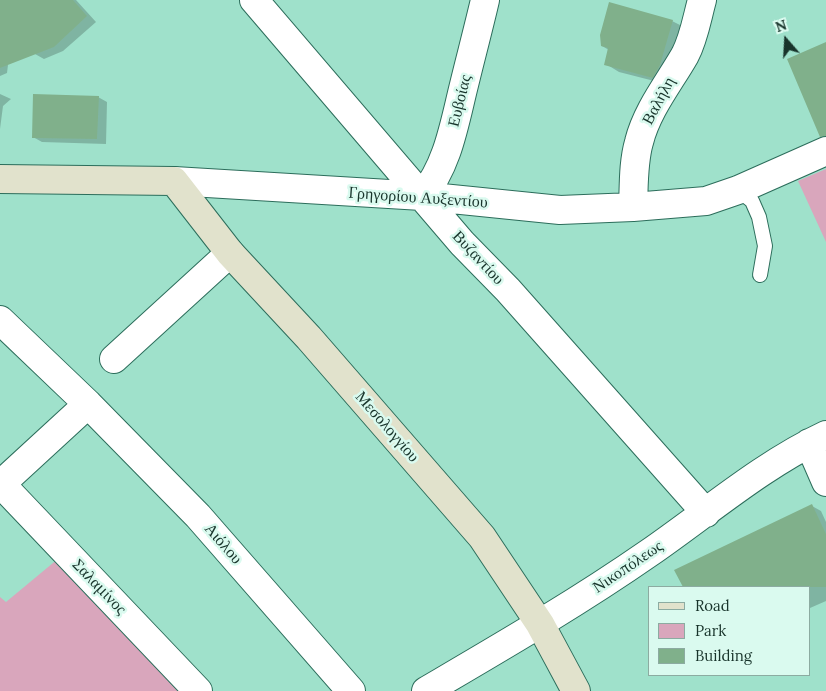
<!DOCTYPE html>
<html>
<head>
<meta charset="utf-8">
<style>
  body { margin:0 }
  #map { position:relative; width:826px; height:691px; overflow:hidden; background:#9fe1cb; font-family:Lora,serif }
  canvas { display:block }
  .legend { position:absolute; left:648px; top:586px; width:162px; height:90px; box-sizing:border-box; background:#dafaef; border:1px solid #8caba1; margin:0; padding:6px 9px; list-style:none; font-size:15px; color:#18342b }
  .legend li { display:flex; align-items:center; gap:10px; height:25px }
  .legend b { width:25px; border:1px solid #8caba1 }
  .north { position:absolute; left:761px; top:15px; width:50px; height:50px; -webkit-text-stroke:4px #dafaef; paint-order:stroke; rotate:341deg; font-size:14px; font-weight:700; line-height:20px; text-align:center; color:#18342b }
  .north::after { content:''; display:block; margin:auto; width:18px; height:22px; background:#18342b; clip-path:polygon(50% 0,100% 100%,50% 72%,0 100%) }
</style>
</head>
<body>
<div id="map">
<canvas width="826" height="691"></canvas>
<ul class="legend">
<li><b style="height:6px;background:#e1e2cc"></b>Road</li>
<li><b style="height:14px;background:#d9a6bc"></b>Park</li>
<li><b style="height:14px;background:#80b08b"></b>Building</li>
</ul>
<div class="north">N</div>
</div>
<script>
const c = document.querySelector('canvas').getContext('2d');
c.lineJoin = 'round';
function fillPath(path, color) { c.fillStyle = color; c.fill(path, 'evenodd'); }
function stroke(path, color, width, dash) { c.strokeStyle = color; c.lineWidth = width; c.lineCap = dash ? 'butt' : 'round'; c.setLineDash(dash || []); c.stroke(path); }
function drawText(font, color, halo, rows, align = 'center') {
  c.font = font + ' Lora,serif'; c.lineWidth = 5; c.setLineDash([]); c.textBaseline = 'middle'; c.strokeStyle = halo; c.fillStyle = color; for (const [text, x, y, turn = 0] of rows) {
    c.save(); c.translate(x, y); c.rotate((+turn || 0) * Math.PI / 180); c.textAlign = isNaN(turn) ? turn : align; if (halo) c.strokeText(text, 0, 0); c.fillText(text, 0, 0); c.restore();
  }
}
const green = new Path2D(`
  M 826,169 L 826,242 L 798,181 Z
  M 59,558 L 180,691 L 0,691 L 0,597 L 6,602 Z`);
const shadow = new Path2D(`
  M 0,0 L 16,0 L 7,73 L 0,76 Z
  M 37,0 L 76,0 L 96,22 L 63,51 L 44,59 L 35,54 Z
  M 672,21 L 686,28 L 666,84 L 619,72 L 606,64 L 609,50 L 602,46 Z
  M 0,94 L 11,99 L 3,106 L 0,129 Z
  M 98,97 L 107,102 L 106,144 L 42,142 L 33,137 Z
  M 812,506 L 821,511 L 826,522 L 826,601 L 810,608 L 810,587 L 684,587 L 676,570 Z`);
const building = new Path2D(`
  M 0,0 L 73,0 L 87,16 L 54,47 L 0,68 Z
  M 609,2 L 673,20 L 660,65 L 653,78 L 604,65 L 608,48 L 601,46 L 600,35 Z
  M 826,42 L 826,136 L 820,137 L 787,59 Z
  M 33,94 L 99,96 L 97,139 L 32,138 Z
  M 812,504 L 826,534 L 826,587 L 683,587 L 674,570 Z`);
const lane = new Path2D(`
  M 738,190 L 752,201 L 759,217 L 765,246 L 760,275`);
const street = new Path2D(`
  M 254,0 L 462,243 L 508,290 L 706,513
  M 174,181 L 422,196 L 560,210 L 633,207 L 706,201 L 738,190 L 826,151
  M 422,196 C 447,167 454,126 463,89 C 470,60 478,30 485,0
  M 633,207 C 634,185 633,163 639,142 C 647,110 669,83 685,55 C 694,38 697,18 702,0
  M 0,320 L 88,404 L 198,516 L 351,691
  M 114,359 L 230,253
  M 809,443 L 826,482
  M 0,483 L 198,691
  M 1,484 L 88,404
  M 426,691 C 501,647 577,603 649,553 C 707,513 762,465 826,435`);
const secondary = new Path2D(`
  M 0,179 L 174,181 L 230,253 L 309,338 L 482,537 L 540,624 L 576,691`);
const streetNames = [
  ["Ευβοίας",460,101,-76],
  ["Βαλήλη",659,101,-62],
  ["Γρηγορίου Αυξεντίου",418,198,4],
  ["Βυζαντίου",478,258,47],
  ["Μεσολογγίου",387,427,49],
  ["Αιόλου",223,544,49],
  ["Νικοπόλεως",628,567,-34],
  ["Σαλαμίνος",99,587,46]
];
fillPath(green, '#d9a6bc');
fillPath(shadow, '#0003');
fillPath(building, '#80b08b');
stroke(lane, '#2c6d5b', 16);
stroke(street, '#2c6d5b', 30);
stroke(secondary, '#2c6d5b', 30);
stroke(lane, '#fff', 14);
stroke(street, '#fff', 28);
stroke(secondary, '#e1e2cc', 28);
drawText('16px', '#18342b', '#dafaef', streetNames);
</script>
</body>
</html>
